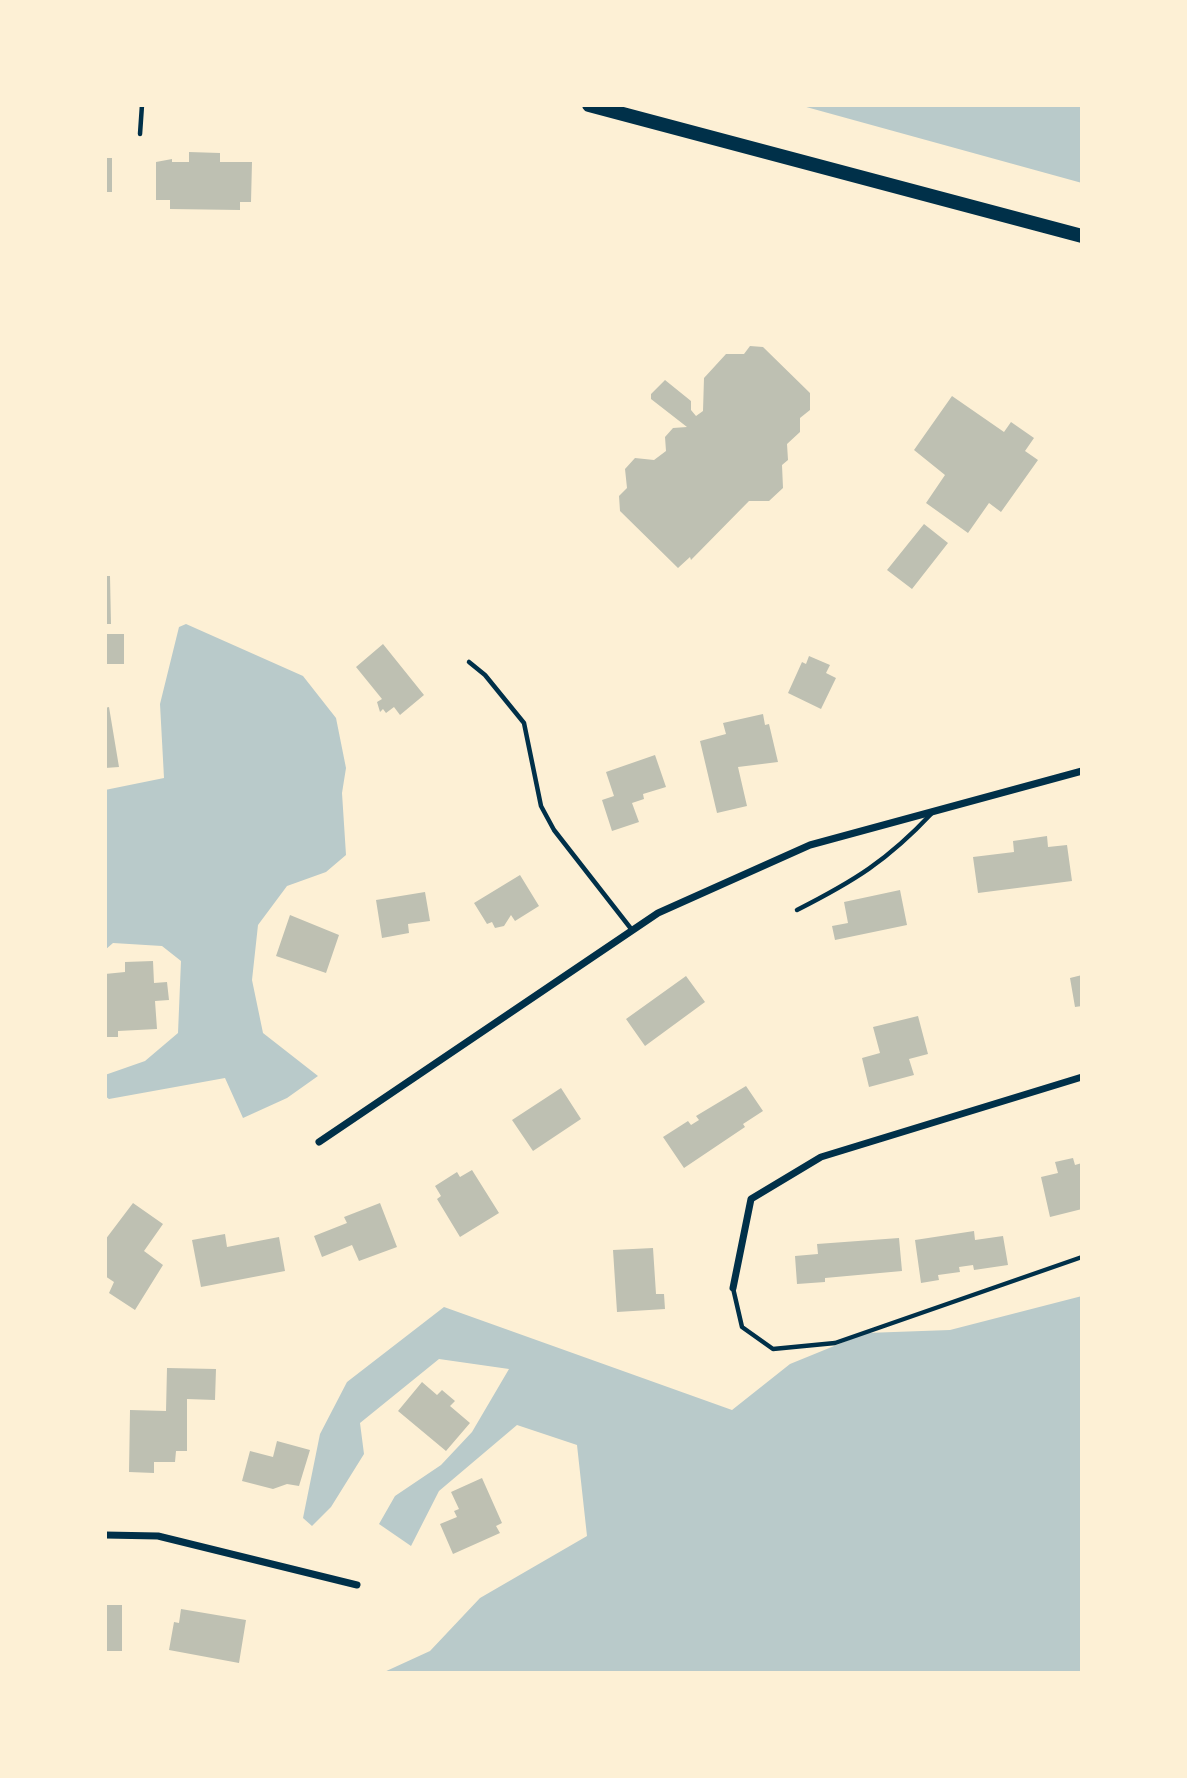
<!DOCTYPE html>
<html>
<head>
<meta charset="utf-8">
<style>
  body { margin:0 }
  #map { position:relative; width:1187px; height:1778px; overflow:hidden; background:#fdf0d5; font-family:"Golos Text",sans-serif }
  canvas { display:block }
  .frame { position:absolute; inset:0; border:107px solid #fdf0d5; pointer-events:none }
</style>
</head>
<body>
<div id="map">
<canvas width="1187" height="1778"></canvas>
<div class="frame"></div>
</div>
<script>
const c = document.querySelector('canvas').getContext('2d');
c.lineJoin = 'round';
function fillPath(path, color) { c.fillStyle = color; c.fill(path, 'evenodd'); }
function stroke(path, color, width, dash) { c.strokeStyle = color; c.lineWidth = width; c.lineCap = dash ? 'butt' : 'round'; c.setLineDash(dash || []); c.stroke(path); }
const green = new Path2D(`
  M 799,105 L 1082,105 L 1082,183 Z
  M 186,624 L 303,676 L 336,718 L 346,768 L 342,793 L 346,855 L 326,872 L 287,886 L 258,925 L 252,980 L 263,1033 L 318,1076 L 287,1098 L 243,1118 L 225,1078 L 109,1099 L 105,1096 L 105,1075 L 145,1061 L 178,1033 L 181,961 L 162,946 L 113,943 L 105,950 L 105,790 L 164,778 L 160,704 L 179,627 Z
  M 1082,1296 L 1082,1673 L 382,1673 L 430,1651 L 480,1598 L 587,1536 L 577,1445 L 517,1425 L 439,1491 L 411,1546 L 379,1524 L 395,1496 L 441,1465 L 472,1432 L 509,1369 L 439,1359 L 360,1423 L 364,1454 L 331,1507 L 312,1526 L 303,1518 L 320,1434 L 347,1382 L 444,1307 L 732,1410 L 790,1364 L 866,1333 L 950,1330 Z`);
const building = new Path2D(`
  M 189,152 L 220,153 L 220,162 L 252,162 L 251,202 L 240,202 L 240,210 L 170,209 L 170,200 L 156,200 L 156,162 L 172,159 L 172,162 L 189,162 Z
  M 105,158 L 112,158 L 112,192 L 105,192 Z
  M 750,346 L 763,347 L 810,393 L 810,410 L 800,418 L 800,432 L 787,444 L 788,460 L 782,465 L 783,488 L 769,501 L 749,501 L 691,560 L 690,557 L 678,568 L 620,511 L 619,496 L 627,488 L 625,469 L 635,458 L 654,460 L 666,451 L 665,437 L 673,428 L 687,427 L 651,399 L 651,394 L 665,380 L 691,401 L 691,410 L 696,416 L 703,411 L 704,378 L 726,354 L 744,354 Z
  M 952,396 L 1004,432 L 1011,422 L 1034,438 L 1025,451 L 1038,460 L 1001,512 L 989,503 L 968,533 L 926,503 L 945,475 L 914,450 Z
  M 924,524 L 948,543 L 912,589 L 887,570 Z
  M 105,576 L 110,576 L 111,624 L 105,624 Z
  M 105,634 L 124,634 L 124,664 L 105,664 Z
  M 383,644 L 424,695 L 400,715 L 394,707 L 386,713 L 383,709 L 380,712 L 377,702 L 382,699 L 356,667 Z
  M 809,656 L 830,665 L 826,673 L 836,678 L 821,709 L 788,693 L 802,662 L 806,664 Z
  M 109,707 L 119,767 L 105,768 L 105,708 Z
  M 763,714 L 765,725 L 769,724 L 778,762 L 738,767 L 747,806 L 717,813 L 700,741 L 726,734 L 723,723 Z
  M 655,755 L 666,787 L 643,794 L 644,799 L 632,803 L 639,822 L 612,831 L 602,800 L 614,796 L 606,772 Z
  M 1047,836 L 1048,847 L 1067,845 L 1072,881 L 978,893 L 973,857 L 1014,852 L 1013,841 Z
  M 520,875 L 539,906 L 515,921 L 511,915 L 504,926 L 495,928 L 492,922 L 487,924 L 474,903 Z
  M 900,890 L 907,925 L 835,940 L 832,926 L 848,923 L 844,902 Z
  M 425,892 L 430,921 L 408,924 L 409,933 L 382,938 L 376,900 Z
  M 290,915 L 339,935 L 326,973 L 276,956 Z
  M 153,961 L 154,983 L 167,982 L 169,1000 L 155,1001 L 157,1029 L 118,1031 L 118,1037 L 105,1037 L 105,974 L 125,972 L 125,962 Z
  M 1082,975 L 1082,1006 L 1075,1007 L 1070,978 Z
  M 686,976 L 705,1002 L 645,1046 L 626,1019 Z
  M 918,1016 L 928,1054 L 909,1059 L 914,1075 L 869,1087 L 862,1058 L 880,1053 L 873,1027 Z
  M 746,1086 L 763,1111 L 743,1124 L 745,1127 L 684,1168 L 663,1137 L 688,1121 L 691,1125 L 699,1120 L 696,1116 Z
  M 561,1088 L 581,1119 L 533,1151 L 512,1120 Z
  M 1073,1158 L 1075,1165 L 1082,1163 L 1082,1209 L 1050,1217 L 1041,1177 L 1058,1173 L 1055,1162 Z
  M 472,1170 L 499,1213 L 460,1237 L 437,1199 L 441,1196 L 435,1186 L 457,1172 L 460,1177 Z
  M 133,1203 L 163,1224 L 144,1251 L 163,1265 L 135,1310 L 109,1293 L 114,1282 L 105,1276 L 105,1240 Z
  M 380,1203 L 397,1247 L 359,1261 L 352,1245 L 322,1257 L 314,1236 L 347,1223 L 344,1217 Z
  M 974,1231 L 975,1240 L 1003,1236 L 1008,1265 L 974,1270 L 973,1265 L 959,1267 L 960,1272 L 938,1275 L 939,1280 L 921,1283 L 915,1240 Z
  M 225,1234 L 227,1247 L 279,1237 L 285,1271 L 201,1287 L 192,1240 Z
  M 899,1238 L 902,1271 L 825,1278 L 825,1282 L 797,1284 L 795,1256 L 818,1254 L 817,1244 Z
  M 653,1248 L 656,1294 L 664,1294 L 665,1309 L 617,1312 L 613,1250 Z
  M 167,1368 L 216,1369 L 215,1400 L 187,1399 L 187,1451 L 176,1451 L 175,1462 L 154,1462 L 154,1473 L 129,1472 L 130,1410 L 166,1411 Z
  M 422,1382 L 437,1395 L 442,1390 L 455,1401 L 450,1406 L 470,1423 L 446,1451 L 398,1411 Z
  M 277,1441 L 310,1450 L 299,1486 L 287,1484 L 273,1489 L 242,1481 L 250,1451 L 273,1457 Z
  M 482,1478 L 502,1523 L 496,1526 L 500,1533 L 453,1554 L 440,1524 L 457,1517 L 454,1511 L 459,1509 L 451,1492 Z
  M 105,1605 L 122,1605 L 122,1651 L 105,1651 Z
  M 181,1609 L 246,1620 L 239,1663 L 169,1650 L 174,1622 L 179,1623 Z`);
const service = new Path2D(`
  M 140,134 L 142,105
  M 469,662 L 485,675 L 524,723 L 541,806 L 554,830 L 632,930
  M 797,910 C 854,881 887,861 932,813
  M 733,1288 L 742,1327 L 773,1349 L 835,1343 L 1082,1257`);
const minor = new Path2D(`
  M 319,1142 L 658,913 L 810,845 L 1082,771
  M 733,1288 L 751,1199 L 821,1157 L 1082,1077
  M 105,1535 L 158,1536 L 357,1585`);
const secondary = new Path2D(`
  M 589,105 L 1082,236`);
fillPath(green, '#b9caca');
fillPath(building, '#bec0b2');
stroke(service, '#003049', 4.5);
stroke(minor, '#003049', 7);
stroke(secondary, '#003049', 14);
</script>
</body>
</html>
